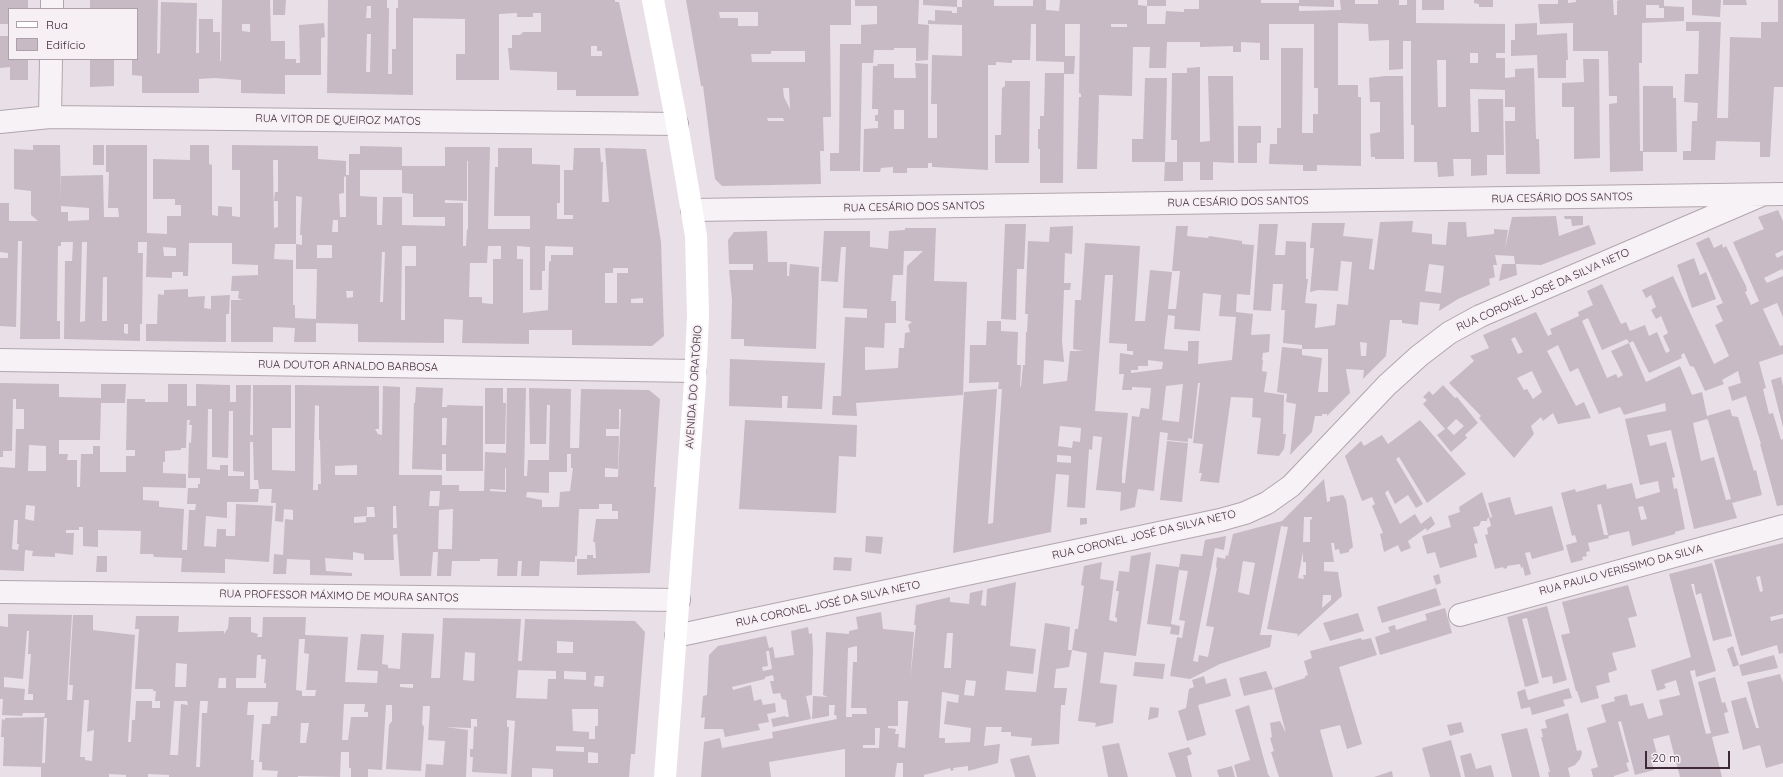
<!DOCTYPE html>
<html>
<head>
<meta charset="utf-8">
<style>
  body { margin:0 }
  #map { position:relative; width:1783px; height:777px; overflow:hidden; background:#e8e0e6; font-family:Quicksand,sans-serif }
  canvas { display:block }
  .legend { position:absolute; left:8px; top:8px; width:130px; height:52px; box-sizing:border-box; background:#f6eff4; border:1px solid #ada0a9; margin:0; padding:5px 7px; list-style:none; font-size:12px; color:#3f2938 }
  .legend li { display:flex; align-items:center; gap:8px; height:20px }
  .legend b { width:20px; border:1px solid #ada0a9 }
  .scale { position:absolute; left:1645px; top:751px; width:85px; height:18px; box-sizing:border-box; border:2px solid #3f2938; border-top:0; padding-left:5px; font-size:12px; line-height:14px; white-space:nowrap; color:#3f2938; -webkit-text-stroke:3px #f6eff4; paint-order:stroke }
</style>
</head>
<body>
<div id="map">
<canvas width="1783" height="777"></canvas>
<ul class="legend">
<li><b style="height:5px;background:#fff"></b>Rua</li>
<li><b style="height:11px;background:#c8bac4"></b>Edifício</li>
</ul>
<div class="scale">20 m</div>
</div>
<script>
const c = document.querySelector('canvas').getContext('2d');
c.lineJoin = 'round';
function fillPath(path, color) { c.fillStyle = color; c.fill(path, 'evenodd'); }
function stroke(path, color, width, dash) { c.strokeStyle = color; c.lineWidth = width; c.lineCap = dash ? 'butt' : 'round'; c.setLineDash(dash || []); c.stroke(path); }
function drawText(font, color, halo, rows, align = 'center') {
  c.font = font + ' Quicksand,sans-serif'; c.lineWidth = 4; c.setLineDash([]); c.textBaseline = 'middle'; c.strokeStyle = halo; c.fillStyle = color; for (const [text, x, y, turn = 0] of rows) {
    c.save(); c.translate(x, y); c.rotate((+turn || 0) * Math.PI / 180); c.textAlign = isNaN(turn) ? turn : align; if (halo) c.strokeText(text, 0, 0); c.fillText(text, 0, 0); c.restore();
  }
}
const building = new Path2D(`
  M 0,0 L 28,0 L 28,9 L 9,9 L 9,24 L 0,24 Z
  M 90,0 L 158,0 L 157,54 L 160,53 L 161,2 L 197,3 L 196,53 L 199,53 L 199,19 L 213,19 L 213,32 L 220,32 L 220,61 L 221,61 L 222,0 L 270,0 L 271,41 L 285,41 L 285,59 L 296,59 L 296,63 L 300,63 L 299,25 L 324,23 L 325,37 L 321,38 L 321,75 L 285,75 L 285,94 L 241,93 L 241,80 L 215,78 L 199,79 L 199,93 L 142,93 L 142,76 L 132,75 L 132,59 L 137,59 L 137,9 L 90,9 ZM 242,24 L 250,24 L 250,32 L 242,31 Z
  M 273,0 L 286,0 L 285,15 L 273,15 Z
  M 328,0 L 387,0 L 387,8 L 389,8 L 388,74 L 392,74 L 392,49 L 396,49 L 396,8 L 398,8 L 398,0 L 615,0 L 615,2 L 619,2 L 639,94 L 638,96 L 576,96 L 576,90 L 557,90 L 557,72 L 510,70 L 508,48 L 512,48 L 512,35 L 520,35 L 523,32 L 541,32 L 541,13 L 533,13 L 533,17 L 517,17 L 517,13 L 499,14 L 499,80 L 456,80 L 456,54 L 465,54 L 465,19 L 413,18 L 413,95 L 327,93 ZM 367,6 L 371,6 L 371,18 L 366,18 ZM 367,34 L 371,34 L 370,72 L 366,72 ZM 591,46 L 597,46 L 597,51 L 602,51 L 602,56 L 591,56 Z
  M 686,0 L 851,0 L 851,25 L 830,25 L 831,117 L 823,117 L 824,151 L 820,151 L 821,184 L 722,186 L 715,179 L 703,86 L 701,86 ZM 719,12 L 758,12 L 758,26 L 738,26 L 738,18 L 720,18 ZM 771,51 L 805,51 L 805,62 L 752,62 L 751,54 L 771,54 ZM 783,88 L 789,88 L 790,109 L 784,97 ZM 767,118 L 783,118 L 784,121 L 768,121 Z
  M 855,0 L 919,0 L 918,24 L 929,25 L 928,60 L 916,61 L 916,48 L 894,48 L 894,50 L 874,50 L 873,63 L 862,63 L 860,171 L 830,171 L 830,153 L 839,153 L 840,44 L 861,44 L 861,25 L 877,24 L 877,6 L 855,6 Z
  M 923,0 L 957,0 L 957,7 L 923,5 Z
  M 962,0 L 994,0 L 994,6 L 1033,6 L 1033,0 L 1046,0 L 1046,10 L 1059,11 L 1060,0 L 1138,0 L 1138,5 L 1147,6 L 1147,24 L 1165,24 L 1166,11 L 1184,12 L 1184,9 L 1199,9 L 1199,0 L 1261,0 L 1261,3 L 1299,3 L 1299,0 L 1334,0 L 1334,7 L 1299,6 L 1299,11 L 1341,10 L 1340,0 L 1355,0 L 1355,4 L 1378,4 L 1378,0 L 1399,0 L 1399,5 L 1407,5 L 1407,0 L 1416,0 L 1416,23 L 1505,24 L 1505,53 L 1496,53 L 1496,58 L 1505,58 L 1505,78 L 1515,77 L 1515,69 L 1534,68 L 1536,139 L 1539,139 L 1540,174 L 1506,174 L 1505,121 L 1515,121 L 1515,107 L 1505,107 L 1505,90 L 1470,89 L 1471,132 L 1479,132 L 1478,99 L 1503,99 L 1504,155 L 1487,155 L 1487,175 L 1471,176 L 1471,159 L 1453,159 L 1454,176 L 1438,177 L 1437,162 L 1414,162 L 1414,125 L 1411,125 L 1411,41 L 1403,41 L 1403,69 L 1389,70 L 1389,40 L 1369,41 L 1368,24 L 1341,23 L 1338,23 L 1338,85 L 1358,85 L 1358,97 L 1361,97 L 1361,166 L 1317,165 L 1317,171 L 1303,171 L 1303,165 L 1269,164 L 1270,144 L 1277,144 L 1277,128 L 1281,128 L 1281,48 L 1303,48 L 1302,133 L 1313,133 L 1313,114 L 1318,114 L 1318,88 L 1314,88 L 1314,24 L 1269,24 L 1269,60 L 1260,60 L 1260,43 L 1241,42 L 1241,52 L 1233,52 L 1233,46 L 1200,47 L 1200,42 L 1167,42 L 1166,68 L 1149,68 L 1150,47 L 1133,47 L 1132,96 L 1099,95 L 1097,169 L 1077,169 L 1079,97 L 1081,97 L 1081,94 L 1079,93 L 1080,24 L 1065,24 L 1065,56 L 1075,56 L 1074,74 L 1064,74 L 1064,62 L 1036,61 L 1036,24 L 1031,24 L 1030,60 L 1012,60 L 1012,63 L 996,62 L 996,65 L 988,65 L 988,170 L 932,167 L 932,163 L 928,163 L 928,168 L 907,168 L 907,173 L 893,173 L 893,167 L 881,168 L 880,172 L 863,172 L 864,129 L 878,128 L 878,121 L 875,121 L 875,115 L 878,115 L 878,109 L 872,109 L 873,66 L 877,66 L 878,64 L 894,64 L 894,78 L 916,78 L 915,63 L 928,64 L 928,138 L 937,138 L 937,104 L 931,104 L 932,55 L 962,56 L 962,25 L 928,24 L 928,20 L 935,21 L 935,10 L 952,11 L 952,13 L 957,13 L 957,7 L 962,7 ZM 1111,24 L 1127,24 L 1127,27 L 1111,27 ZM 1470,53 L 1478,53 L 1478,63 L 1470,63 ZM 1437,60 L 1446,60 L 1446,107 L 1438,107 ZM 894,110 L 904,110 L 904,129 L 894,129 Z
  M 1147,0 L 1166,0 L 1166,6 L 1147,6 Z
  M 1422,0 L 1444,0 L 1444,10 L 1422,10 Z
  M 1474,0 L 1493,0 L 1493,7 L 1479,7 L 1479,4 L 1474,3 Z
  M 1558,0 L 1568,0 L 1568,3 L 1576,2 L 1576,0 L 1613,0 L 1614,15 L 1617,15 L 1617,1 L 1619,0 L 1664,0 L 1664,6 L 1684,7 L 1684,21 L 1642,23 L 1642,63 L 1639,63 L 1640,151 L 1643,151 L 1643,86 L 1673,86 L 1673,98 L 1676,98 L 1677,152 L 1643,152 L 1643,171 L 1610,172 L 1609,104 L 1617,103 L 1617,96 L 1609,96 L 1608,51 L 1573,51 L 1573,23 L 1540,24 L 1538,4 L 1558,4 ZM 1646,5 L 1659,5 L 1659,8 L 1664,8 L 1664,18 L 1646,18 Z
  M 1692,0 L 1721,0 L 1720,17 L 1692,15 Z
  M 1723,0 L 1746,0 L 1747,5 L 1723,5 Z
  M 1778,0 L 1783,0 L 1783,87 L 1774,87 L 1770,157 L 1760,157 L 1760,142 L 1716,141 L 1715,160 L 1683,160 L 1683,151 L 1691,151 L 1692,121 L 1697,121 L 1698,103 L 1684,102 L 1685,74 L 1698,74 L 1699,31 L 1686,31 L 1686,22 L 1721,22 L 1717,118 L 1728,118 L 1730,37 L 1761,38 L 1761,22 L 1778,22 Z
  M 1537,23 L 1537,35 L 1567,33 L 1568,60 L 1566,60 L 1566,78 L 1538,78 L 1537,55 L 1511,56 L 1511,40 L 1515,40 L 1515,24 Z
  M 0,36 L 9,36 L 9,59 L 28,59 L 28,80 L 10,80 L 10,67 L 0,68 Z
  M 90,59 L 114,59 L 114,86 L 90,87 Z
  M 1583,59 L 1599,59 L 1600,158 L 1574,159 L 1574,107 L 1562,107 L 1562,83 L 1584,82 Z
  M 1200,67 L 1200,142 L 1210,141 L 1208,76 L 1233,76 L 1234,163 L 1213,162 L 1213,180 L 1200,180 L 1200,162 L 1183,162 L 1183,181 L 1164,181 L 1165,162 L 1177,162 L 1177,140 L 1171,140 L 1172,73 L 1187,73 L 1187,68 Z
  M 1045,73 L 1064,73 L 1063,183 L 1040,183 L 1040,149 L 1038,149 L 1038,129 L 1040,129 L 1040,116 L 1044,116 Z
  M 1385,76 L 1403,76 L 1404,159 L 1375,159 L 1375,157 L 1371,157 L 1370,134 L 1380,132 L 1380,102 L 1370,102 L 1369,78 Z
  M 1145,78 L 1167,78 L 1165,162 L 1132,162 L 1132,139 L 1143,139 Z
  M 1005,81 L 1030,81 L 1029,163 L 995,163 L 995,135 L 1001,135 L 1002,88 L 1005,86 Z
  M 1238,126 L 1261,126 L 1261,143 L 1257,143 L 1257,163 L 1238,163 Z
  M 33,145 L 60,145 L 61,198 L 61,176 L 103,175 L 104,217 L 119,217 L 118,208 L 108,208 L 109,172 L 106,172 L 106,145 L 147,145 L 147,233 L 167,234 L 167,216 L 181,216 L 181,205 L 175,205 L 175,199 L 153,199 L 153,159 L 190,160 L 190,145 L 209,145 L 209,164 L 212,165 L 212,215 L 218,216 L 218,206 L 232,207 L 232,216 L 240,217 L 240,170 L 232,170 L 232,145 L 318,146 L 318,159 L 346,161 L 346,175 L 349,175 L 349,154 L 360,154 L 360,146 L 402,147 L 402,166 L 445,166 L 445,147 L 490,147 L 488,229 L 530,229 L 530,216 L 494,216 L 495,167 L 498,167 L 498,148 L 532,148 L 532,164 L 560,165 L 560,203 L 557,203 L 557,219 L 573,219 L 573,215 L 564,215 L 564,170 L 573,170 L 574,148 L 600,148 L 601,162 L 603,162 L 602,202 L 609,202 L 605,148 L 646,149 L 661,242 L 664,336 L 652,346 L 572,345 L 572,330 L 529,330 L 529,344 L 462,343 L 463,320 L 444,319 L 444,343 L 358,342 L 358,324 L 316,323 L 316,342 L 294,342 L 295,328 L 273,327 L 273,342 L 231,342 L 231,300 L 242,300 L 238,298 L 239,291 L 231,291 L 232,276 L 258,275 L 258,265 L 232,264 L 232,243 L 189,243 L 188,276 L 183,276 L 183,272 L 172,272 L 172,278 L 146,277 L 147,242 L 138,242 L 138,253 L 143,253 L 142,324 L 140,324 L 140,341 L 64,339 L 65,261 L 72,261 L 73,242 L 61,242 L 61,246 L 58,246 L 57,321 L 60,321 L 60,339 L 20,339 L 22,241 L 18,241 L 16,327 L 0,326 L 0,258 L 8,258 L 8,253 L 0,252 L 0,203 L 9,203 L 9,221 L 38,221 L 31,215 L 31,191 L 14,189 L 14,149 L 33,150 ZM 273,160 L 278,160 L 278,192 L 275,192 L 274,201 L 278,201 L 278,227 L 274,228 ZM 467,161 L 468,161 L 468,230 L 467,229 L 466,246 L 463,246 L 463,203 L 445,203 L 445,200 L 467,201 ZM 360,170 L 402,170 L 402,193 L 413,194 L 413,217 L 445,217 L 445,226 L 402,225 L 402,197 L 383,197 L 382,225 L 377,225 L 377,197 L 360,196 ZM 346,176 L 346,217 L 340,217 L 339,194 L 344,193 L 344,177 ZM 296,196 L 302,197 L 300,235 L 302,235 L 302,245 L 296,244 ZM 61,206 L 89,208 L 89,220 L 68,221 L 68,212 L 61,212 ZM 333,220 L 338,220 L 338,232 L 332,232 ZM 82,242 L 87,242 L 85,321 L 80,322 ZM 275,244 L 296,244 L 296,269 L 317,269 L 316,319 L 295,318 L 295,305 L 293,305 L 293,260 L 274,259 ZM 317,245 L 332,245 L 332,258 L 317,258 ZM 402,246 L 416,246 L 416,266 L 405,266 L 405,320 L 401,320 ZM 488,246 L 501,246 L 501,259 L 493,259 L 493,304 L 482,303 L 482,297 L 469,297 L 470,263 L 487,263 ZM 517,246 L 530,247 L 530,290 L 542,290 L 542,271 L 545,271 L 545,246 L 573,247 L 573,255 L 551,255 L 551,261 L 549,262 L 548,310 L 523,313 L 523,259 L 517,259 ZM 163,247 L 176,248 L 176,256 L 164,256 ZM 382,252 L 385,252 L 383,302 L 380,302 ZM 613,268 L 628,268 L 628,273 L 617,273 L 617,303 L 605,303 L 605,273 L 613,273 ZM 103,277 L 107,277 L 107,321 L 102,321 ZM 346,291 L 353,291 L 353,297 L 347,298 ZM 643,298 L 643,303 L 631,303 L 631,299 ZM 124,324 L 128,324 L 128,334 L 124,333 Z
  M 93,145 L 104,145 L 104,165 L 93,165 Z
  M 1778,210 L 1783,221 L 1783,250 L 1775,254 L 1777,258 L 1783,255 L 1783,271 L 1782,269 L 1764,278 L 1767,283 L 1783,276 L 1783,317 L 1777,303 L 1763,309 L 1780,346 L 1783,345 L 1783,354 L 1759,362 L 1766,388 L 1763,389 L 1769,414 L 1773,413 L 1781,440 L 1783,439 L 1783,505 L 1777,506 L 1760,444 L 1761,444 L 1746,396 L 1732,401 L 1728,387 L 1741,383 L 1738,371 L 1722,380 L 1724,384 L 1705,391 L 1694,367 L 1690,366 L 1684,353 L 1681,355 L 1682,358 L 1649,373 L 1633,341 L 1629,343 L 1646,382 L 1680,366 L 1692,395 L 1702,392 L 1707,416 L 1730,409 L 1732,416 L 1738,417 L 1754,471 L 1756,470 L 1762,495 L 1732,503 L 1737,518 L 1694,529 L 1671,430 L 1647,435 L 1650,446 L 1666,442 L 1675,477 L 1672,478 L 1674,489 L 1677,488 L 1685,529 L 1675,532 L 1675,534 L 1632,546 L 1629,531 L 1608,536 L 1609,538 L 1588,543 L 1590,551 L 1586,552 L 1587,556 L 1582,557 L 1583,560 L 1571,563 L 1566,545 L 1577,542 L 1575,535 L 1572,536 L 1561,493 L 1575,489 L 1576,492 L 1606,484 L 1607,489 L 1632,483 L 1636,499 L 1660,492 L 1658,481 L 1640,485 L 1625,419 L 1666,411 L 1665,403 L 1624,415 L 1620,407 L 1599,414 L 1578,368 L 1570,372 L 1558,345 L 1547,351 L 1576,406 L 1584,402 L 1591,418 L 1558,424 L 1553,413 L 1543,421 L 1541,417 L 1531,426 L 1534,434 L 1514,458 L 1479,418 L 1481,416 L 1449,383 L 1474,361 L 1470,356 L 1489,348 L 1483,335 L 1536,312 L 1548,336 L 1552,334 L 1550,329 L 1579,316 L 1578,312 L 1593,305 L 1587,291 L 1602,284 L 1621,324 L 1626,322 L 1630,331 L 1645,325 L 1649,336 L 1657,332 L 1666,353 L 1670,351 L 1663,336 L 1668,333 L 1661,316 L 1656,319 L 1651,310 L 1656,307 L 1651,295 L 1646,298 L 1642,290 L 1673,276 L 1714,364 L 1729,356 L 1715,325 L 1723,321 L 1716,306 L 1723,303 L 1696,243 L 1709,237 L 1714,248 L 1722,244 L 1723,248 L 1726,246 L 1746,286 L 1747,291 L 1745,292 L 1751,305 L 1759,301 L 1733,242 L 1764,229 L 1758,217 ZM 1588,318 L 1602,350 L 1627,339 L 1629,343 L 1611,351 L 1623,375 L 1618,378 L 1616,374 L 1607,378 L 1582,321 ZM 1515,337 L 1523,352 L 1518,354 L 1511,339 ZM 1532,371 L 1542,392 L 1533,399 L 1527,389 L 1524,390 L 1517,378 ZM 1707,419 L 1708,420 L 1731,499 L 1726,500 L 1714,457 L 1701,461 L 1693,423 ZM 1601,504 L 1608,535 L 1604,535 L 1597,505 ZM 1643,506 L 1647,519 L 1641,520 L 1638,507 Z
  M 1556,216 L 1559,236 L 1589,225 L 1596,244 L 1541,265 L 1516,264 L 1517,275 L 1499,281 L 1502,264 L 1515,264 L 1514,256 L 1495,255 L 1497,265 L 1493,265 L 1495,277 L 1489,279 L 1490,285 L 1458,299 L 1439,311 L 1440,304 L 1420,302 L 1418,325 L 1402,323 L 1402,320 L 1390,320 L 1386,356 L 1363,379 L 1364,370 L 1346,369 L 1350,393 L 1327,416 L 1327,414 L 1322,414 L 1322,416 L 1315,416 L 1312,432 L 1290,455 L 1296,404 L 1286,402 L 1287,394 L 1277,392 L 1282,347 L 1302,349 L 1302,355 L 1322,358 L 1318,392 L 1328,392 L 1328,349 L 1302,349 L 1302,345 L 1283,343 L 1285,310 L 1281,310 L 1283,284 L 1273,284 L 1271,311 L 1253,310 L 1259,224 L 1278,224 L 1275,255 L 1285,255 L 1286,241 L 1306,242 L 1306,279 L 1308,279 L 1305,303 L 1317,304 L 1315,328 L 1335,325 L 1337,304 L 1348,305 L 1352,262 L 1341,261 L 1338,291 L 1318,290 L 1310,292 L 1314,248 L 1310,248 L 1312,223 L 1345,223 L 1343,236 L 1373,239 L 1369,269 L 1374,270 L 1380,222 L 1413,221 L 1412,232 L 1432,234 L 1432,244 L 1446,245 L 1448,222 L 1466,222 L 1467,237 L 1494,234 L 1494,229 L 1508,230 L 1505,249 L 1512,217 ZM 1429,264 L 1444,266 L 1441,293 L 1425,291 ZM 1360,342 L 1367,343 L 1366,356 L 1361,356 Z
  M 1564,216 L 1583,216 L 1583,225 L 1572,226 L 1571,219 L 1565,219 Z
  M 1005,224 L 1026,224 L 1024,269 L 1017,269 L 1016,320 L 1001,319 Z
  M 1073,226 L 1072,254 L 1065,253 L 1064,283 L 1071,283 L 1070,290 L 1064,290 L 1062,341 L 1064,362 L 1044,360 L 1043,384 L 1067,381 L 1070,351 L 1083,351 L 1073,349 L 1075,300 L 1081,300 L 1085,243 L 1140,246 L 1135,321 L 1145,321 L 1150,270 L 1172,272 L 1168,309 L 1176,309 L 1180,271 L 1172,271 L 1176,226 L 1188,226 L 1187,236 L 1208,238 L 1209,236 L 1242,241 L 1242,244 L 1254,245 L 1250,295 L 1237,294 L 1236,312 L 1253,314 L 1251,335 L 1270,334 L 1269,352 L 1263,353 L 1262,360 L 1263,360 L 1262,371 L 1267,372 L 1264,392 L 1284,395 L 1283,434 L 1286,434 L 1284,449 L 1279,456 L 1257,454 L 1261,418 L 1252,417 L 1253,398 L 1231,397 L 1219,483 L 1200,481 L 1202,473 L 1199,473 L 1203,444 L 1193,443 L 1200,383 L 1198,383 L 1192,439 L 1188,438 L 1188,442 L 1167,440 L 1168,433 L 1160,432 L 1154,491 L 1138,489 L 1135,507 L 1120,511 L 1121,492 L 1096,490 L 1102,437 L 1093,436 L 1092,450 L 1089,449 L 1085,508 L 1067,507 L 1069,475 L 1056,474 L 1051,532 L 953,553 L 964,392 L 997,389 L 988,524 L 993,523 L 1002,389 L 998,389 L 999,382 L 969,383 L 970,345 L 986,345 L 987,321 L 1001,321 L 1001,331 L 1018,332 L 1017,365 L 1021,365 L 1020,387 L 1021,386 L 1023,365 L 1025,365 L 1026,332 L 1027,332 L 1028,314 L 1025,314 L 1028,241 L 1049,242 L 1050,227 ZM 1105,275 L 1113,275 L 1109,343 L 1127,344 L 1127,351 L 1133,351 L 1133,355 L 1120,353 L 1119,374 L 1124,374 L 1122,390 L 1132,390 L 1132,387 L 1151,388 L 1149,409 L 1141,408 L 1139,417 L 1132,416 L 1125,483 L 1122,483 L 1122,473 L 1128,413 L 1095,411 ZM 1203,293 L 1221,295 L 1219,316 L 1236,317 L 1232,360 L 1198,364 L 1199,341 L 1188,341 L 1188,351 L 1164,349 L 1168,315 L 1175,316 L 1174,329 L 1200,331 ZM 1148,360 L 1163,362 L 1162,369 L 1131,373 L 1131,370 L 1138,370 L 1138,366 L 1148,366 ZM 1183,384 L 1179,422 L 1162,420 L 1166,386 ZM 1060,426 L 1081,428 L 1080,442 L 1073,441 L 1072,448 L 1058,446 ZM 1057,455 L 1071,456 L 1071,463 L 1057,462 Z
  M 905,228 L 936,228 L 934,281 L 967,282 L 963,395 L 856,403 L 857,416 L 832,415 L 833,396 L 841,396 L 845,317 L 867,318 L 867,309 L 843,308 L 846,247 L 841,247 L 838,282 L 821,281 L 824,231 L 870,231 L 870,247 L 888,249 L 889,231 L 905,230 ZM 904,251 L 923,251 L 907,266 L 905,320 L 912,322 L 908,325 L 910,332 L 905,333 L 904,348 L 899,348 L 898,368 L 865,370 L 865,347 L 884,348 L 885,323 L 896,323 L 896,301 L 891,301 L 893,275 L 903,275 Z
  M 767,231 L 768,262 L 787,262 L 787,276 L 789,276 L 790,264 L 819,267 L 816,349 L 744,346 L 744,339 L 731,339 L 732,300 L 729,270 L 753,270 L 753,264 L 729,264 L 728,240 L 734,232 Z
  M 1694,258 L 1700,275 L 1706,272 L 1716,299 L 1692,308 L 1677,265 Z
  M 188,289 L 188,297 L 205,296 L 204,308 L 211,309 L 211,296 L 230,295 L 229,314 L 226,314 L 226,342 L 146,341 L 146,324 L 157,324 L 158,294 L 164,295 L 164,290 Z
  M 730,359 L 825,363 L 822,409 L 787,408 L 788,396 L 782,396 L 782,408 L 729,406 Z
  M 1781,377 L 1783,386 L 1783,427 L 1771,380 Z
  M 0,383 L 59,384 L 59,397 L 101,398 L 101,384 L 126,384 L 125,403 L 101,403 L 100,440 L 59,440 L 59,454 L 68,454 L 67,460 L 77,460 L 77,487 L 80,487 L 81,454 L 93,454 L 93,446 L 100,446 L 100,472 L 126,472 L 126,456 L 135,456 L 135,450 L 126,450 L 127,399 L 145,399 L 145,402 L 168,402 L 168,384 L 187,384 L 187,406 L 196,406 L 196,384 L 230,385 L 230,402 L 236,402 L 236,385 L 251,385 L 250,435 L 253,435 L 253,385 L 291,385 L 291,428 L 272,428 L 272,470 L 295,471 L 295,385 L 379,386 L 379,429 L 375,429 L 378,434 L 382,435 L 383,386 L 400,387 L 399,475 L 442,475 L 442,485 L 459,485 L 459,491 L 484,491 L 485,452 L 506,453 L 507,388 L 526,388 L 524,476 L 527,476 L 528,460 L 549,460 L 550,405 L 547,405 L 546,444 L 530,444 L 529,388 L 571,389 L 570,448 L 579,448 L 581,389 L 649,390 L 660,399 L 654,487 L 656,487 L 650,573 L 577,575 L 577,559 L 587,559 L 587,555 L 593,555 L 593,558 L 596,558 L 595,542 L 593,542 L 596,519 L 618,519 L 618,511 L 612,511 L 612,504 L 599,504 L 599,509 L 579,509 L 577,556 L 575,556 L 575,562 L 540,561 L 539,576 L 521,576 L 522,561 L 518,561 L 517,576 L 497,576 L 498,559 L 480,559 L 480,561 L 452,561 L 451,576 L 437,576 L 438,552 L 433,552 L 431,576 L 400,576 L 397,534 L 393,535 L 394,560 L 364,560 L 364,554 L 353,552 L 353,560 L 325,558 L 326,571 L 352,573 L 352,576 L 310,575 L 310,560 L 287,559 L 286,574 L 273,574 L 274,554 L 283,555 L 285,519 L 293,520 L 293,510 L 284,509 L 283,522 L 275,521 L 276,503 L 271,503 L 272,489 L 259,489 L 258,480 L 254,480 L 253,442 L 250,442 L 250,489 L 259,489 L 258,502 L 227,502 L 227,518 L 206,516 L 204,546 L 216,547 L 217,529 L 226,529 L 226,536 L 235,536 L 236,504 L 273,506 L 269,562 L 225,559 L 225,573 L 181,572 L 182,558 L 154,557 L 153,554 L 140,554 L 141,531 L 98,530 L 98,547 L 83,546 L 83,527 L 79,527 L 79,530 L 66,530 L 66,533 L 74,533 L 73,555 L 55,553 L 55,557 L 32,556 L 33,551 L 25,550 L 24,571 L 0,570 L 0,467 L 15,468 L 16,429 L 24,429 L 24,409 L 16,409 L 16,399 L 13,399 L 12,451 L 3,451 L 3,457 L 0,457 ZM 315,405 L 319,406 L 319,440 L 320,440 L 321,484 L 318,484 L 318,490 L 313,490 ZM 208,409 L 212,409 L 212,457 L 228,458 L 229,411 L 233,411 L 233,471 L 244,472 L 244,476 L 228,476 L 228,465 L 220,465 L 220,470 L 207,469 ZM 619,409 L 621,409 L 618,477 L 605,477 L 605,468 L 618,469 L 619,436 L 606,436 L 606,429 L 619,429 ZM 187,420 L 190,420 L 189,425 L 192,425 L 191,443 L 189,442 L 188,478 L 200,478 L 200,484 L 198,484 L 198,488 L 188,488 L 187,504 L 196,504 L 195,510 L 189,510 L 187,550 L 182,550 L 184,509 L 159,507 L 159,501 L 143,500 L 143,487 L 186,488 L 186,474 L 163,473 L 163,462 L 165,462 L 165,451 L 181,450 L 181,448 L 186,448 ZM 29,445 L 46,446 L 46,471 L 28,471 ZM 567,454 L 571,454 L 571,468 L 573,468 L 570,491 L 560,492 L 559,507 L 542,507 L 542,500 L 526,497 L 527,492 L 549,493 L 549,472 L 567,472 ZM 357,465 L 357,475 L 335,475 L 335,466 ZM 505,468 L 506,468 L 506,492 L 490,491 L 490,489 L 505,490 ZM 430,491 L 440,491 L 439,506 L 429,506 ZM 26,505 L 35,506 L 34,521 L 25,519 ZM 393,506 L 396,506 L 397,528 L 393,528 ZM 367,507 L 374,507 L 375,517 L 366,517 L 366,522 L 354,523 L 354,517 L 367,516 ZM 453,509 L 452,549 L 438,549 L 439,510 ZM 14,520 L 18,520 L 17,544 L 19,544 L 18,550 L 12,549 Z
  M 1443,385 L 1455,398 L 1457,397 L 1478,423 L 1465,435 L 1467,438 L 1451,452 L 1437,435 L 1445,429 L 1423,404 L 1427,400 L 1423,397 L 1429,391 L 1433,395 ZM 1456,419 L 1464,426 L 1454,435 L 1447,428 Z
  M 416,387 L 443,388 L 442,407 L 447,407 L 447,405 L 483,406 L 483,471 L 446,471 L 446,454 L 442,454 L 442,470 L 412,469 L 414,403 L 415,403 ZM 442,418 L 447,418 L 446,445 L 442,445 Z
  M 485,388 L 503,388 L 503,403 L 506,403 L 505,444 L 485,444 Z
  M 745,420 L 857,425 L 856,457 L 839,456 L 836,513 L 739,509 Z
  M 1420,420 L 1466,474 L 1427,503 L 1399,457 L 1396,459 L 1423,504 L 1416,508 L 1408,495 L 1395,504 L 1388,490 L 1385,493 L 1400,524 L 1415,514 L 1421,524 L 1431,516 L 1435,524 L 1427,531 L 1426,528 L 1408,541 L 1411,548 L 1401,552 L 1398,545 L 1384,552 L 1380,534 L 1383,533 L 1372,506 L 1375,504 L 1372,497 L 1362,501 L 1345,456 L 1361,441 L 1364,446 L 1382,435 L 1388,444 Z
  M 1167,441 L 1188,443 L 1182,502 L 1160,500 Z
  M 1324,479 L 1327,502 L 1330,501 L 1330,497 L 1343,495 L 1346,500 L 1353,547 L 1349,550 L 1349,552 L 1340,554 L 1339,549 L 1335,550 L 1334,543 L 1331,543 L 1334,562 L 1324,562 L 1324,571 L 1338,572 L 1342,596 L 1297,637 L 1298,634 L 1267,629 L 1288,527 L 1281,526 L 1260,635 L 1272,635 L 1270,647 L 1220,664 L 1190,679 L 1170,676 L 1177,637 L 1182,638 L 1185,621 L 1179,620 L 1188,571 L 1179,570 L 1171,624 L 1180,626 L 1179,635 L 1170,634 L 1171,627 L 1147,624 L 1156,564 L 1179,567 L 1181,554 L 1202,556 L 1205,540 L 1226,536 L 1224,550 L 1215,548 L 1193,661 L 1198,662 L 1199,655 L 1208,657 L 1214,627 L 1206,626 L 1217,568 L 1216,567 L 1217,557 L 1225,559 L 1226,555 L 1228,556 L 1233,534 L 1282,521 ZM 1304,517 L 1312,517 L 1312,519 L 1310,520 L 1310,542 L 1303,542 ZM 1303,552 L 1303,562 L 1306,562 L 1306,575 L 1303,575 L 1304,579 L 1298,578 ZM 1243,561 L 1255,563 L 1249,595 L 1238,592 ZM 1323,595 L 1331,595 L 1331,600 L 1322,608 Z
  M 1482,492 L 1490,517 L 1487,519 L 1487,521 L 1481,521 L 1479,526 L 1473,527 L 1478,543 L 1474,544 L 1477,557 L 1440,568 L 1435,552 L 1427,554 L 1422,536 L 1451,527 L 1448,516 L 1460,512 L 1459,507 Z
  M 1510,497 L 1515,515 L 1552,506 L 1564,550 L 1532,559 L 1530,552 L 1525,553 L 1531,574 L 1525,576 L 1523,567 L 1521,568 L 1520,564 L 1507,566 L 1507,568 L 1504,569 L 1503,567 L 1495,569 L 1485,535 L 1488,534 L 1487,528 L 1491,526 L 1489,518 L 1492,517 L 1488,503 Z
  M 1080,518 L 1087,518 L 1087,524 L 1080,525 Z
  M 866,536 L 883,537 L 881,554 L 865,552 Z
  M 1783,543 L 1783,614 L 1770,617 L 1771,621 L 1783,618 L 1783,653 L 1779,654 L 1777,645 L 1741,656 L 1714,560 ZM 1760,576 L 1763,591 L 1760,592 L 1756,577 Z
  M 1151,552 L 1136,656 L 1104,652 L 1100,683 L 1117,685 L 1113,723 L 1095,727 L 1096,723 L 1078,721 L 1087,653 L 1072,650 L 1069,667 L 1056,669 L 1054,688 L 1067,688 L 1065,705 L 1061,705 L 1059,744 L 1031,746 L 1032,738 L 1011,736 L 1011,732 L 1001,732 L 1002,727 L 986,727 L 984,746 L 1000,744 L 998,763 L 968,771 L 968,766 L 953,768 L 954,770 L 951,771 L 950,768 L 936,772 L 924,775 L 924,777 L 903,777 L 903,763 L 897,763 L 895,777 L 845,777 L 845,749 L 769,762 L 771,777 L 701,777 L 704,742 L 720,738 L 722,748 L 773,738 L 772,732 L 837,719 L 836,715 L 834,715 L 835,705 L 829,705 L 829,716 L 812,719 L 813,696 L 828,697 L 823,695 L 826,632 L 849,634 L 849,631 L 858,629 L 856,617 L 881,612 L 883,629 L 914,632 L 910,680 L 916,625 L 914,625 L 916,605 L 950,597 L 950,602 L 969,604 L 970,593 L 983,590 L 981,605 L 986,606 L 987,589 L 1016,582 L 1010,646 L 1036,649 L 1033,674 L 1007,671 L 1005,690 L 1036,692 L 1045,623 L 1070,627 L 1068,650 L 1072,650 L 1075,629 L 1078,629 L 1084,586 L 1081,585 L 1084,566 L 1102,562 L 1100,579 L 1114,581 L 1109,620 L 1117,622 L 1117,618 L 1115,617 L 1119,591 L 1116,591 L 1119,571 L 1129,572 L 1131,556 ZM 947,633 L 953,633 L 951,668 L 944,668 ZM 857,646 L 857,662 L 853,662 L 851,708 L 866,708 L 867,714 L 852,714 L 852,717 L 846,717 L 848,648 ZM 966,680 L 976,681 L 974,696 L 964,695 ZM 942,692 L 959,695 L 958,703 L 947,701 L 944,724 L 971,728 L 970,742 L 945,743 L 945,738 L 939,738 ZM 898,701 L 908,701 L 905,748 L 898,747 L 899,734 L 895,734 L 896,729 L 888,728 L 888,726 L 898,726 ZM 875,728 L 880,728 L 879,748 L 863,748 L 863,745 L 875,745 Z
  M 97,556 L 107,556 L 107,572 L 96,572 Z
  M 834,557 L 852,558 L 851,571 L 833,570 Z
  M 1712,563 L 1732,636 L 1713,641 L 1701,593 L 1696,595 L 1694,584 L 1691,584 L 1716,671 L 1696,677 L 1695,670 L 1690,671 L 1706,734 L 1711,733 L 1698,682 L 1715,677 L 1722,703 L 1725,702 L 1728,712 L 1724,713 L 1729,733 L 1712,737 L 1722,777 L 1680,777 L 1669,735 L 1653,739 L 1659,761 L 1652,763 L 1654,770 L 1635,775 L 1621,721 L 1618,722 L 1629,762 L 1626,763 L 1629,771 L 1614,776 L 1614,777 L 1593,777 L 1591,769 L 1598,767 L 1587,728 L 1606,722 L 1601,705 L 1615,701 L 1614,697 L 1627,694 L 1630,706 L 1643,703 L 1648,719 L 1663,715 L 1659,700 L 1680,695 L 1676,680 L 1664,684 L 1666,688 L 1657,691 L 1651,670 L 1691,657 L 1669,574 Z
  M 1439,574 L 1441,583 L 1436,585 L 1433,576 Z
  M 1628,585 L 1637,616 L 1628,618 L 1636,647 L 1612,653 L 1617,670 L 1608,673 L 1610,682 L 1596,686 L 1599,698 L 1581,703 L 1577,691 L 1576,691 L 1561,635 L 1570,633 L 1562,602 Z
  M 1436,588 L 1441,605 L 1382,623 L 1377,607 Z
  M 1547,606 L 1567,680 L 1553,684 L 1552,676 L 1542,678 L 1527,618 L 1522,619 L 1539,683 L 1525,687 L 1507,617 Z
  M 1445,608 L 1452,633 L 1380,655 L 1375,637 L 1390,632 L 1388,627 L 1395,625 L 1396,630 L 1427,620 L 1425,614 Z
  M 1358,613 L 1364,631 L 1330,641 L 1323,623 Z
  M 8,614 L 72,615 L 67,700 L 72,700 L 73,685 L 69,685 L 73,615 L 93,615 L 93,630 L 135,635 L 128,742 L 131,742 L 132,720 L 135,720 L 136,701 L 152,701 L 152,708 L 160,708 L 160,701 L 155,701 L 156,691 L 153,691 L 153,689 L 135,689 L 139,629 L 135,629 L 136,616 L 179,616 L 178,632 L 222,631 L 224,631 L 224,634 L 228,628 L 229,617 L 251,617 L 251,632 L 258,634 L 257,637 L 262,637 L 263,617 L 306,617 L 305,635 L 348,637 L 345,682 L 377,683 L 378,671 L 357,670 L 361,634 L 384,635 L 382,664 L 388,665 L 388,668 L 400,669 L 402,633 L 434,634 L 431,678 L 440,678 L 443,618 L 521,619 L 518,661 L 522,661 L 525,619 L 635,621 L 645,632 L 635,754 L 631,754 L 629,777 L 553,777 L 553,769 L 532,768 L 532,777 L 511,777 L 515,721 L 507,720 L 507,727 L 509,727 L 507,774 L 472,772 L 473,757 L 470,757 L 470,749 L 473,749 L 474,726 L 477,727 L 477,719 L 471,719 L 471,728 L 446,727 L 468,730 L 466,777 L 425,777 L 426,764 L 443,765 L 445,741 L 428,740 L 430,706 L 423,706 L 422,724 L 424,727 L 421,771 L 386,769 L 389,725 L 392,721 L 392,705 L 386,705 L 382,770 L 368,769 L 368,777 L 351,777 L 351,768 L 349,768 L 349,752 L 341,752 L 340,777 L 298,776 L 298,777 L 277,777 L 278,771 L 262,770 L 262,762 L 259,762 L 262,724 L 270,724 L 271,716 L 277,716 L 278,702 L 248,702 L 247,715 L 254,715 L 251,760 L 254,760 L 253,777 L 169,777 L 169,775 L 148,774 L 148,777 L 126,777 L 126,775 L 109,774 L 109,777 L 41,777 L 41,767 L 3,766 L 4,737 L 1,737 L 2,719 L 5,720 L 5,718 L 44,717 L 42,763 L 45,763 L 47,718 L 44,718 L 45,713 L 23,713 L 22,716 L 2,715 L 3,699 L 0,699 L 0,626 L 8,627 ZM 27,631 L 29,631 L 28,654 L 31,654 L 28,694 L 33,694 L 33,700 L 24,700 L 25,689 L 4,687 L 4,677 L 23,679 ZM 299,639 L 305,639 L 304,653 L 309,654 L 306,690 L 316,690 L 315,696 L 302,696 L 302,691 L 296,690 ZM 557,641 L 573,642 L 573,653 L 557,653 ZM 465,652 L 475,653 L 474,681 L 463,680 ZM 257,655 L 261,655 L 261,659 L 266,659 L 264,683 L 266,683 L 266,688 L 236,688 L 236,678 L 256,678 ZM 176,663 L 187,664 L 186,687 L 175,687 ZM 518,670 L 556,671 L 556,679 L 548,679 L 547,699 L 516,698 ZM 564,671 L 586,672 L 586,680 L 564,679 ZM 595,676 L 604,676 L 603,687 L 594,686 ZM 219,678 L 226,678 L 226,688 L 218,688 ZM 400,684 L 413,684 L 413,688 L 400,687 ZM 84,700 L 89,700 L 87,732 L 94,730 L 92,761 L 85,760 L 85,757 L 80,757 ZM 174,701 L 187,701 L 188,705 L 181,704 L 178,755 L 170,755 ZM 200,701 L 208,701 L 207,713 L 202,713 L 200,767 L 196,767 ZM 344,704 L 365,704 L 364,712 L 368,712 L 368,717 L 351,717 L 348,740 L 342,740 ZM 572,709 L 598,709 L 598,726 L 595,726 L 595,739 L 589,739 L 589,732 L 573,731 ZM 301,723 L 309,723 L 306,743 L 300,743 ZM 556,746 L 584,747 L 584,752 L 556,751 ZM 588,752 L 598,753 L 598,763 L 588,763 Z
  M 808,627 L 809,634 L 812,633 L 813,649 L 812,695 L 806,696 L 811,719 L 773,727 L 771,719 L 785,716 L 786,717 L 789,717 L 786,700 L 782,699 L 780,693 L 773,694 L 770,681 L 774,681 L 773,675 L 765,677 L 765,679 L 732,687 L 733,690 L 751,685 L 754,701 L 761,699 L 763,705 L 775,703 L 776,712 L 767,714 L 769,722 L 758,724 L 760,730 L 725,737 L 723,729 L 704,729 L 705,717 L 701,718 L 703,696 L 707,695 L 709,655 L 718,646 L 766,636 L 769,648 L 773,647 L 775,658 L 794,655 L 791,631 ZM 766,651 L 769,651 L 772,669 L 763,671 L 762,667 L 768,666 Z
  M 1361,638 L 1362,640 L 1371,638 L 1377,655 L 1339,667 L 1362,744 L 1347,749 L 1340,725 L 1320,730 L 1333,777 L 1279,777 L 1271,752 L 1274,751 L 1270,738 L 1272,737 L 1270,723 L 1280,721 L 1286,733 L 1274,688 L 1305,678 L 1305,676 L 1308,675 L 1304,661 L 1312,658 L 1310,651 Z
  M 1733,646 L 1739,665 L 1733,667 L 1727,649 Z
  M 1774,655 L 1778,668 L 1742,676 L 1739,665 Z
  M 1135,662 L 1165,664 L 1163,679 L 1133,676 Z
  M 1266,671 L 1273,689 L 1244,696 L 1239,678 Z
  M 1780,674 L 1783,683 L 1783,763 L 1766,768 L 1760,745 L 1743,750 L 1731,701 L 1746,697 L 1756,728 L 1759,728 L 1747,682 Z
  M 1204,676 L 1206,684 L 1226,678 L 1231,696 L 1198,705 L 1206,735 L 1187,741 L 1178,711 L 1186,708 L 1189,689 L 1194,687 L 1192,680 Z
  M 1569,688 L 1572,698 L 1563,700 L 1565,706 L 1532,715 L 1530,707 L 1521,709 L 1517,692 L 1525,689 L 1528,700 Z
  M 1249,705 L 1268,774 L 1270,777 L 1237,777 L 1234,765 L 1250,760 L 1235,710 Z
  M 1150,707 L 1159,708 L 1158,717 L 1148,720 Z
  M 1568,713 L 1577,751 L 1581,750 L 1582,753 L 1580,759 L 1575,765 L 1568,768 L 1570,777 L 1549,777 L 1548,772 L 1550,772 L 1541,737 L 1543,737 L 1541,729 L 1547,728 L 1545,720 Z
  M 1461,722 L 1464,732 L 1450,736 L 1447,725 Z
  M 1527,728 L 1540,777 L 1512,777 L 1501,734 Z
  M 1451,740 L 1461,777 L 1430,777 L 1422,748 Z
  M 1119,743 L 1128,777 L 1108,777 L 1102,746 Z
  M 1189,747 L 1192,754 L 1187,756 L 1192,777 L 1176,777 L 1168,753 Z
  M 1471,753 L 1476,769 L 1491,765 L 1494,777 L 1465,777 L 1460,756 Z
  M 1029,755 L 1036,777 L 1015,777 L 1010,759 Z
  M 1232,766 L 1235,777 L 1219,777 L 1217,770 Z
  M 1392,771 L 1393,777 L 1374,777 Z`);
const minor = new Path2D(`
  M 52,9 L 52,0
  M 50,117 L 51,59
  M 0,122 L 50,117 L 677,124
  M 692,210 L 1783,194
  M 0,360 L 695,371
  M 0,592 L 679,600
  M 1460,615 L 1783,526
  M 676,636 L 1220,520 L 1245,513 L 1267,503 L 1291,486 L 1387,385 L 1419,356 L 1449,333 L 1480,316 L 1762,195`);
const secondary = new Path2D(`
  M 653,0 L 677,124 L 696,236 L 698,315 L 695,383 L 665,777`);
const streetNames = [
  ["RUA VITOR DE QUEIROZ MATOS",338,120,1],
  ["RUA CESÁRIO DOS SANTOS",1562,198,-1],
  ["RUA CESÁRIO DOS SANTOS",1238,202,-1],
  ["RUA CESÁRIO DOS SANTOS",914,207,-1],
  ["RUA CORONEL JOSÉ DA SILVA NETO",1543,290,-24],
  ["RUA DOUTOR ARNALDO BARBOSA",348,366,1],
  ["AVENIDA DO ORATÓRIO",694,387,-86],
  ["RUA CORONEL JOSÉ DA SILVA NETO",1144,535,-13],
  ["RUA PAULO VERISSIMO DA SILVA",1621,570,-15],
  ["RUA PROFESSOR MÁXIMO DE MOURA SANTOS",339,596,1],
  ["RUA CORONEL JOSÉ DA SILVA NETO",828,604,-12]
];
fillPath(building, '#c8bac4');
stroke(minor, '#b2a5ae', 24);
stroke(minor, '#f7f2f5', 22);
stroke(secondary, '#fff', 22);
drawText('11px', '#3f2938', '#f6eff4', streetNames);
</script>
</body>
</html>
